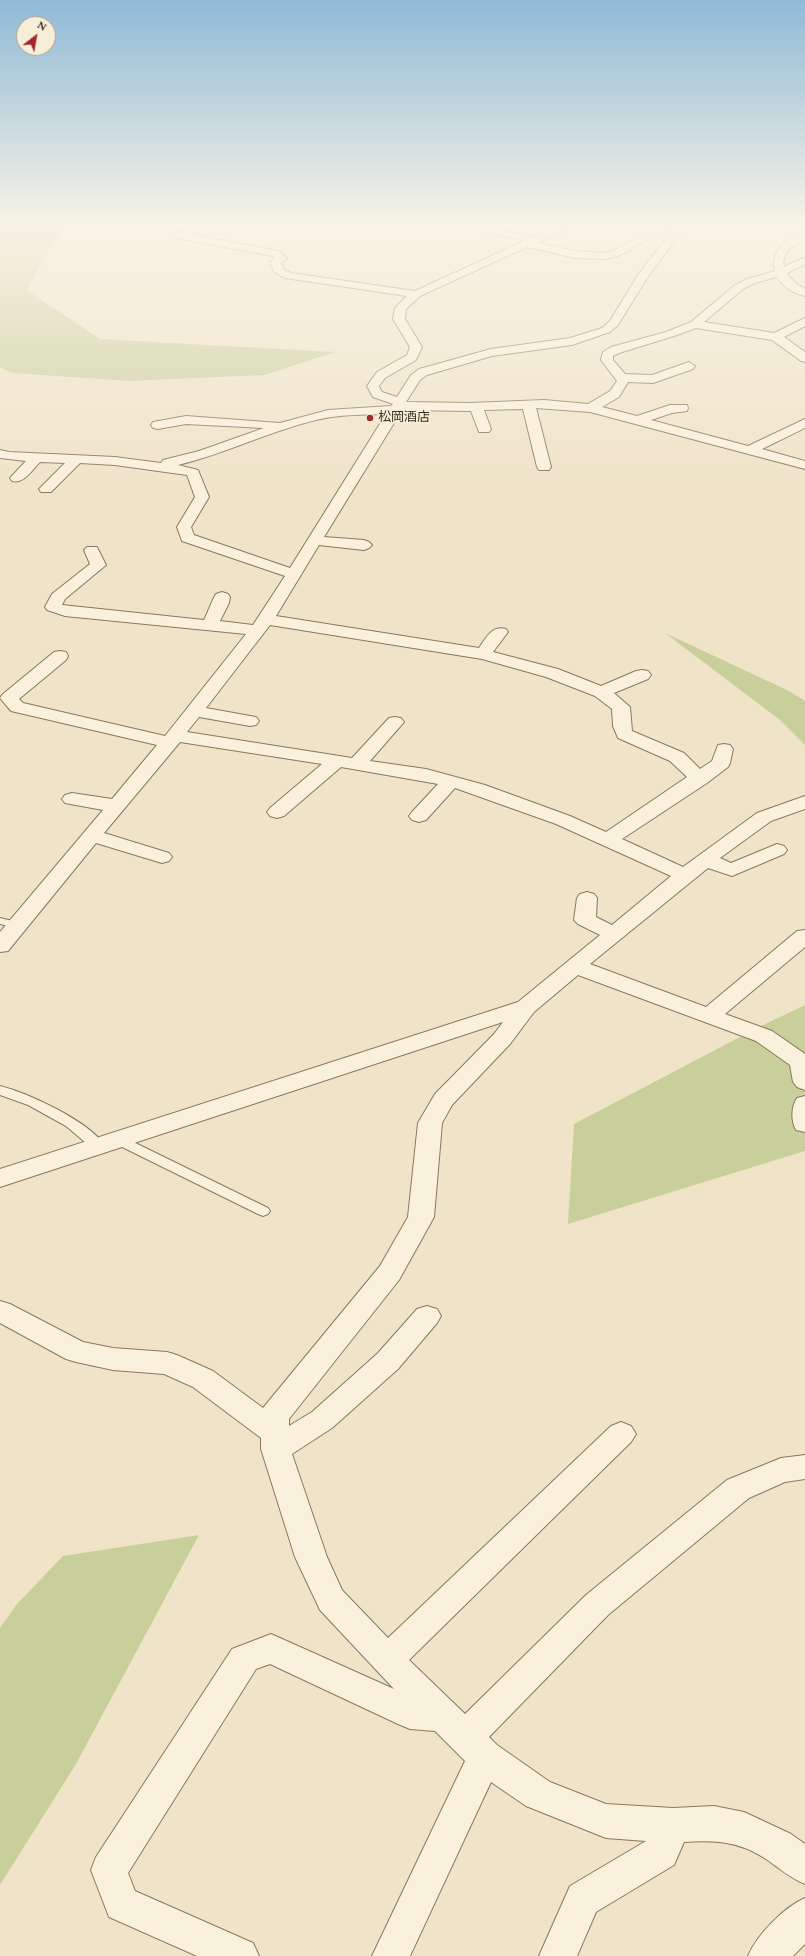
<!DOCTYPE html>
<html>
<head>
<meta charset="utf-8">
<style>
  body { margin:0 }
  #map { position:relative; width:805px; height:1956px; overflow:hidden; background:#f0e4c8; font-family:Spectral,serif }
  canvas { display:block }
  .north { position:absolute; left:16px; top:16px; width:40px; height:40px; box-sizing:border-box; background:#f7eed8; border:1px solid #ada18e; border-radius:50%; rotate:31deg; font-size:11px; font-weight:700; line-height:16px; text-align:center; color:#3d2e20 }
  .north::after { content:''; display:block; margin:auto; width:14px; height:18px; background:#9e2a2b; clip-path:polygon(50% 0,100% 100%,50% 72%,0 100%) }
</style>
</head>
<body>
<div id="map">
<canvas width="805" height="1956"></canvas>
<div class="north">N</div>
</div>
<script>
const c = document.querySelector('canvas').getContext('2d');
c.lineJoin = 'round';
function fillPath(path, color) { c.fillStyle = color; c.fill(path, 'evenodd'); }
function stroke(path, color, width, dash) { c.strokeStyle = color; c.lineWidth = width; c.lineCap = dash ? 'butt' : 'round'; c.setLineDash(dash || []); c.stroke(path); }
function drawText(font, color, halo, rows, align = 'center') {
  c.font = font + ' Spectral,"Noto Sans JP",serif'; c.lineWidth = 4; c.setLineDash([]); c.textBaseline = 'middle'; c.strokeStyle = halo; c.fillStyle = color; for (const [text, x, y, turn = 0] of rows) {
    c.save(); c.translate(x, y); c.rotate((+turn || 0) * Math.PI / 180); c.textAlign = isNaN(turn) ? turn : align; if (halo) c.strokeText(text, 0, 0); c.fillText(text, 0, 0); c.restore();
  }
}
const green = new Path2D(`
  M 0,223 L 69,223 L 52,245 L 27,290 L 100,339 L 335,352 L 265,375 L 129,381 L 12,373 L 0,367 Z
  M 665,633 L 789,691 L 805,701 L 805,745 L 780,720 Z
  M 805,1005 L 805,1151 L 568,1224 L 574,1124 L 759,1027 Z
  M 199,1535 L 76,1764 L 0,1885 L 0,1628 L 17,1604 L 63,1556 Z`);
const service = new Path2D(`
  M 0,918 L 21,923 L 23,925 L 17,928 L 0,924 Z
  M 0,1086 C 28,1093 89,1121 105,1146 L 103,1149 L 93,1149 L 66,1126 L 28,1105 L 0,1095 Z
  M 117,1134 L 268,1208 L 270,1211 L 268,1214 L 263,1216 L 258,1214 L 112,1142 L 110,1139 L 112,1136 Z`);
const minor = new Path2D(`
  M 203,223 L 218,223 L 216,225 L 189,234 L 279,251 L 287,258 L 281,263 L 284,270 L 291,273 L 415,291 L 524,241 L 458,225 L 456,223 L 473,223 L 533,237 L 565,223 L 578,223 L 538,243 L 576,251 L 606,253 L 622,247 L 651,228 L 678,223 L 694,224 L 679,235 L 647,278 L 618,325 L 610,332 L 572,345 L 492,356 L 427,375 L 420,380 L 406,402 L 470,403 L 544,400 L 588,404 L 610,391 L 617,381 L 601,360 L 603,352 L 611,347 L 666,332 L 691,322 L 735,285 L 747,279 L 775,271 L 805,257 L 805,264 L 783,275 L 755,283 L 743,289 L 704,322 L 774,333 L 805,318 L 805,326 L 784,337 L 805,352 L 805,362 L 801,361 L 772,340 L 696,328 L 674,336 L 619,353 L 613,356 L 613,360 L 625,374 L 652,375 L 689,362 L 695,366 L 693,369 L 653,383 L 628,382 L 619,397 L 602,407 L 637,416 L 670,405 L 687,405 L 688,408 L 687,411 L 672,413 L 651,420 L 748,446 L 805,419 L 805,428 L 762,449 L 805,461 L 805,469 L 590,412 L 536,408 L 551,467 L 549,470 L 539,470 L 537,467 L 523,409 L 484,410 L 491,429 L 489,432 L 479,432 L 471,411 L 402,410 L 324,537 L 364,540 L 369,542 L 372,545 L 369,548 L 364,550 L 319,545 L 276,616 L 479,648 C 486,638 492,625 506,629 L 508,632 L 493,652 L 558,669 L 601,686 L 636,671 L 642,670 L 648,671 L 651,675 L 648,679 L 614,693 L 630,707 L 632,731 L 684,753 L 700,769 L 712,761 L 718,745 L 724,744 L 730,745 L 733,749 L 730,763 L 728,767 L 707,783 L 622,839 L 683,867 L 757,813 L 805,796 L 805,809 L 771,821 L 720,858 L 731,863 L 777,844 L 784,846 L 787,850 L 784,854 L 732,876 L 708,868 L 590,964 L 706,1007 L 797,931 L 805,930 L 805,947 L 725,1014 L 772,1031 L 805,1054 L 805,1090 L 797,1087 L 793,1082 L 790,1065 L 756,1041 L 578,975 L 534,1012 L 510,1044 L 452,1105 L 442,1123 L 434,1217 L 399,1280 L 289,1419 L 289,1426 L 312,1412 L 378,1353 L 417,1309 L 427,1306 L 437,1309 L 441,1316 L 437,1323 L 398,1369 L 332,1428 L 292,1454 L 327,1557 L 342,1590 L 388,1638 L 611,1426 L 621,1422 L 631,1426 L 636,1434 L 631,1442 L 409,1660 L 465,1714 L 586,1595 L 727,1480 L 781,1458 L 805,1455 L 805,1479 L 785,1482 L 749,1498 L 608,1615 L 489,1737 L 497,1745 L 550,1782 L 606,1804 L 673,1808 L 714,1806 L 744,1812 L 791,1834 L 805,1844 L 805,1884 C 790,1878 779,1868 766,1859 C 739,1841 715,1840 684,1842 L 674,1865 L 596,1912 L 577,1956 L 539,1956 L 570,1886 L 646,1841 L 606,1838 L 526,1806 L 491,1782 L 410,1956 L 372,1956 L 465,1761 L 435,1731 L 410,1729 L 398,1724 L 270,1664 L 256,1669 L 128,1873 L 135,1891 L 253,1943 L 259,1956 L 197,1956 L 109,1917 L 91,1870 L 96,1857 L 232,1649 L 271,1634 L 394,1689 L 320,1610 L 295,1557 L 261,1449 L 261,1438 L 193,1387 L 164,1374 L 113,1370 L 76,1362 L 66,1359 L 0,1323 L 0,1301 L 10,1304 L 83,1342 L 113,1348 L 167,1352 L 177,1355 L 213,1371 L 263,1408 L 380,1266 L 408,1217 L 418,1123 L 435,1094 L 494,1034 L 503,1022 L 0,1187 L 0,1169 L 518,1002 L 600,935 L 578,924 L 574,920 L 577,898 L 580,894 L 587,892 L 594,894 L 597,898 L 596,917 L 612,925 L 671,876 L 556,824 L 455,788 L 426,820 L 419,822 L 412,820 L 409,816 L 412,812 L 438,784 L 341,767 L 284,816 L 277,818 L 270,816 L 267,812 L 270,808 L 322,764 L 180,742 L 104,833 L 169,853 L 172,857 L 169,861 L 162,863 L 96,843 L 8,951 L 0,952 L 0,932 L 103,810 L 65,803 L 62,799 L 65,795 L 72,793 L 112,799 L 157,745 L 11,711 L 0,698 L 3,694 L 54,652 L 60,651 L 66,652 L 68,656 L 66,660 L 19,699 L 23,703 L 165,736 L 246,634 L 65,616 L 47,610 L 45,607 L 52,594 L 90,564 L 84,550 L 87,547 L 97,547 L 106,565 L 65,599 L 62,605 L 204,620 C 208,612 212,600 216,594 L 222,592 L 228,594 L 230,597 L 229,603 L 220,621 L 253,625 L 285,576 L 182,541 L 177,527 L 195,497 L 187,475 L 115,465 L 80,463 L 51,492 L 41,492 L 39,489 L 65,463 L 40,462 C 32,470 24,484 12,481 L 10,478 L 26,461 L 0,458 L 0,450 L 9,452 L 115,457 L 161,463 L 163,460 L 199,451 L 264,428 L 186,424 L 158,429 L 153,428 L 151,425 L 153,422 L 186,416 L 280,423 L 328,410 L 391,406 L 393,404 L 373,397 L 367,386 L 377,372 L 407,355 L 410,347 L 393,319 L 395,308 L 407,296 L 285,278 L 274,272 L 270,262 L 275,258 L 272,256 L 177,238 L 172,235 L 173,233 ZM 673,229 L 638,275 L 610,321 L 602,328 L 570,338 L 491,349 L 419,369 L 411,375 L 397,397 L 382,392 L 379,386 L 385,378 L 416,360 L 422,347 L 405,319 L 406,309 L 420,296 L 527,247 L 576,258 L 606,259 L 623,254 L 659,232 ZM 386,414 L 290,568 L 194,535 L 191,527 L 209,497 L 198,470 L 178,465 C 225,454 269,431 316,420 C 339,414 363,415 386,414 ZM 270,625 L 482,659 L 546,677 L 595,696 L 612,709 L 613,726 L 618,738 L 670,761 L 687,777 L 606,832 L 570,816 L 485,785 L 426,769 L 370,761 L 404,722 L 401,718 L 395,717 L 389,718 L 352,758 L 187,732 L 199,717 L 250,726 L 256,725 L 259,721 L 256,717 L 206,708 Z
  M 805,1096 L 805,1132 L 796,1130 C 791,1121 791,1107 797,1098 Z
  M 805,1898 L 805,1944 L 793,1956 L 748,1956 C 757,1935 784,1907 805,1898 Z`);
const tertiary = new Path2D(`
  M 805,231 L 805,239 C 799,242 791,246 787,252 C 776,267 792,282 805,289 L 805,296 C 774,289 761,257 791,238 C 796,236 800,232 805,231 Z`);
const markers = [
  [370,418,4,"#9e2a2b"]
];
const farPoinames = [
  ["松岡酒店",378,418]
];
fillPath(green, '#c9cf9b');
stroke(service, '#8d765c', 2);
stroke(minor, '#8d765c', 2);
stroke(tertiary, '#8d765c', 2);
fillPath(service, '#faf1dc');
fillPath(minor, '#faf1dc');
fillPath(tertiary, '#faf1dc');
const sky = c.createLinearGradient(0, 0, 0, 497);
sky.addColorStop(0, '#8fbad6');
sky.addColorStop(0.45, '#f8f3e6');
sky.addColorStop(1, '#f8f3e600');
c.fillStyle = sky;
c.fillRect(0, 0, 805, 497);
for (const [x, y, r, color] of markers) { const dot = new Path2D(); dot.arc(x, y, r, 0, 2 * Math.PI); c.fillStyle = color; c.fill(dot); stroke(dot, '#f7eed8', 1.5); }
drawText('13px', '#3d2e20', '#f7eed8', farPoinames, 'left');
</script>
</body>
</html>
